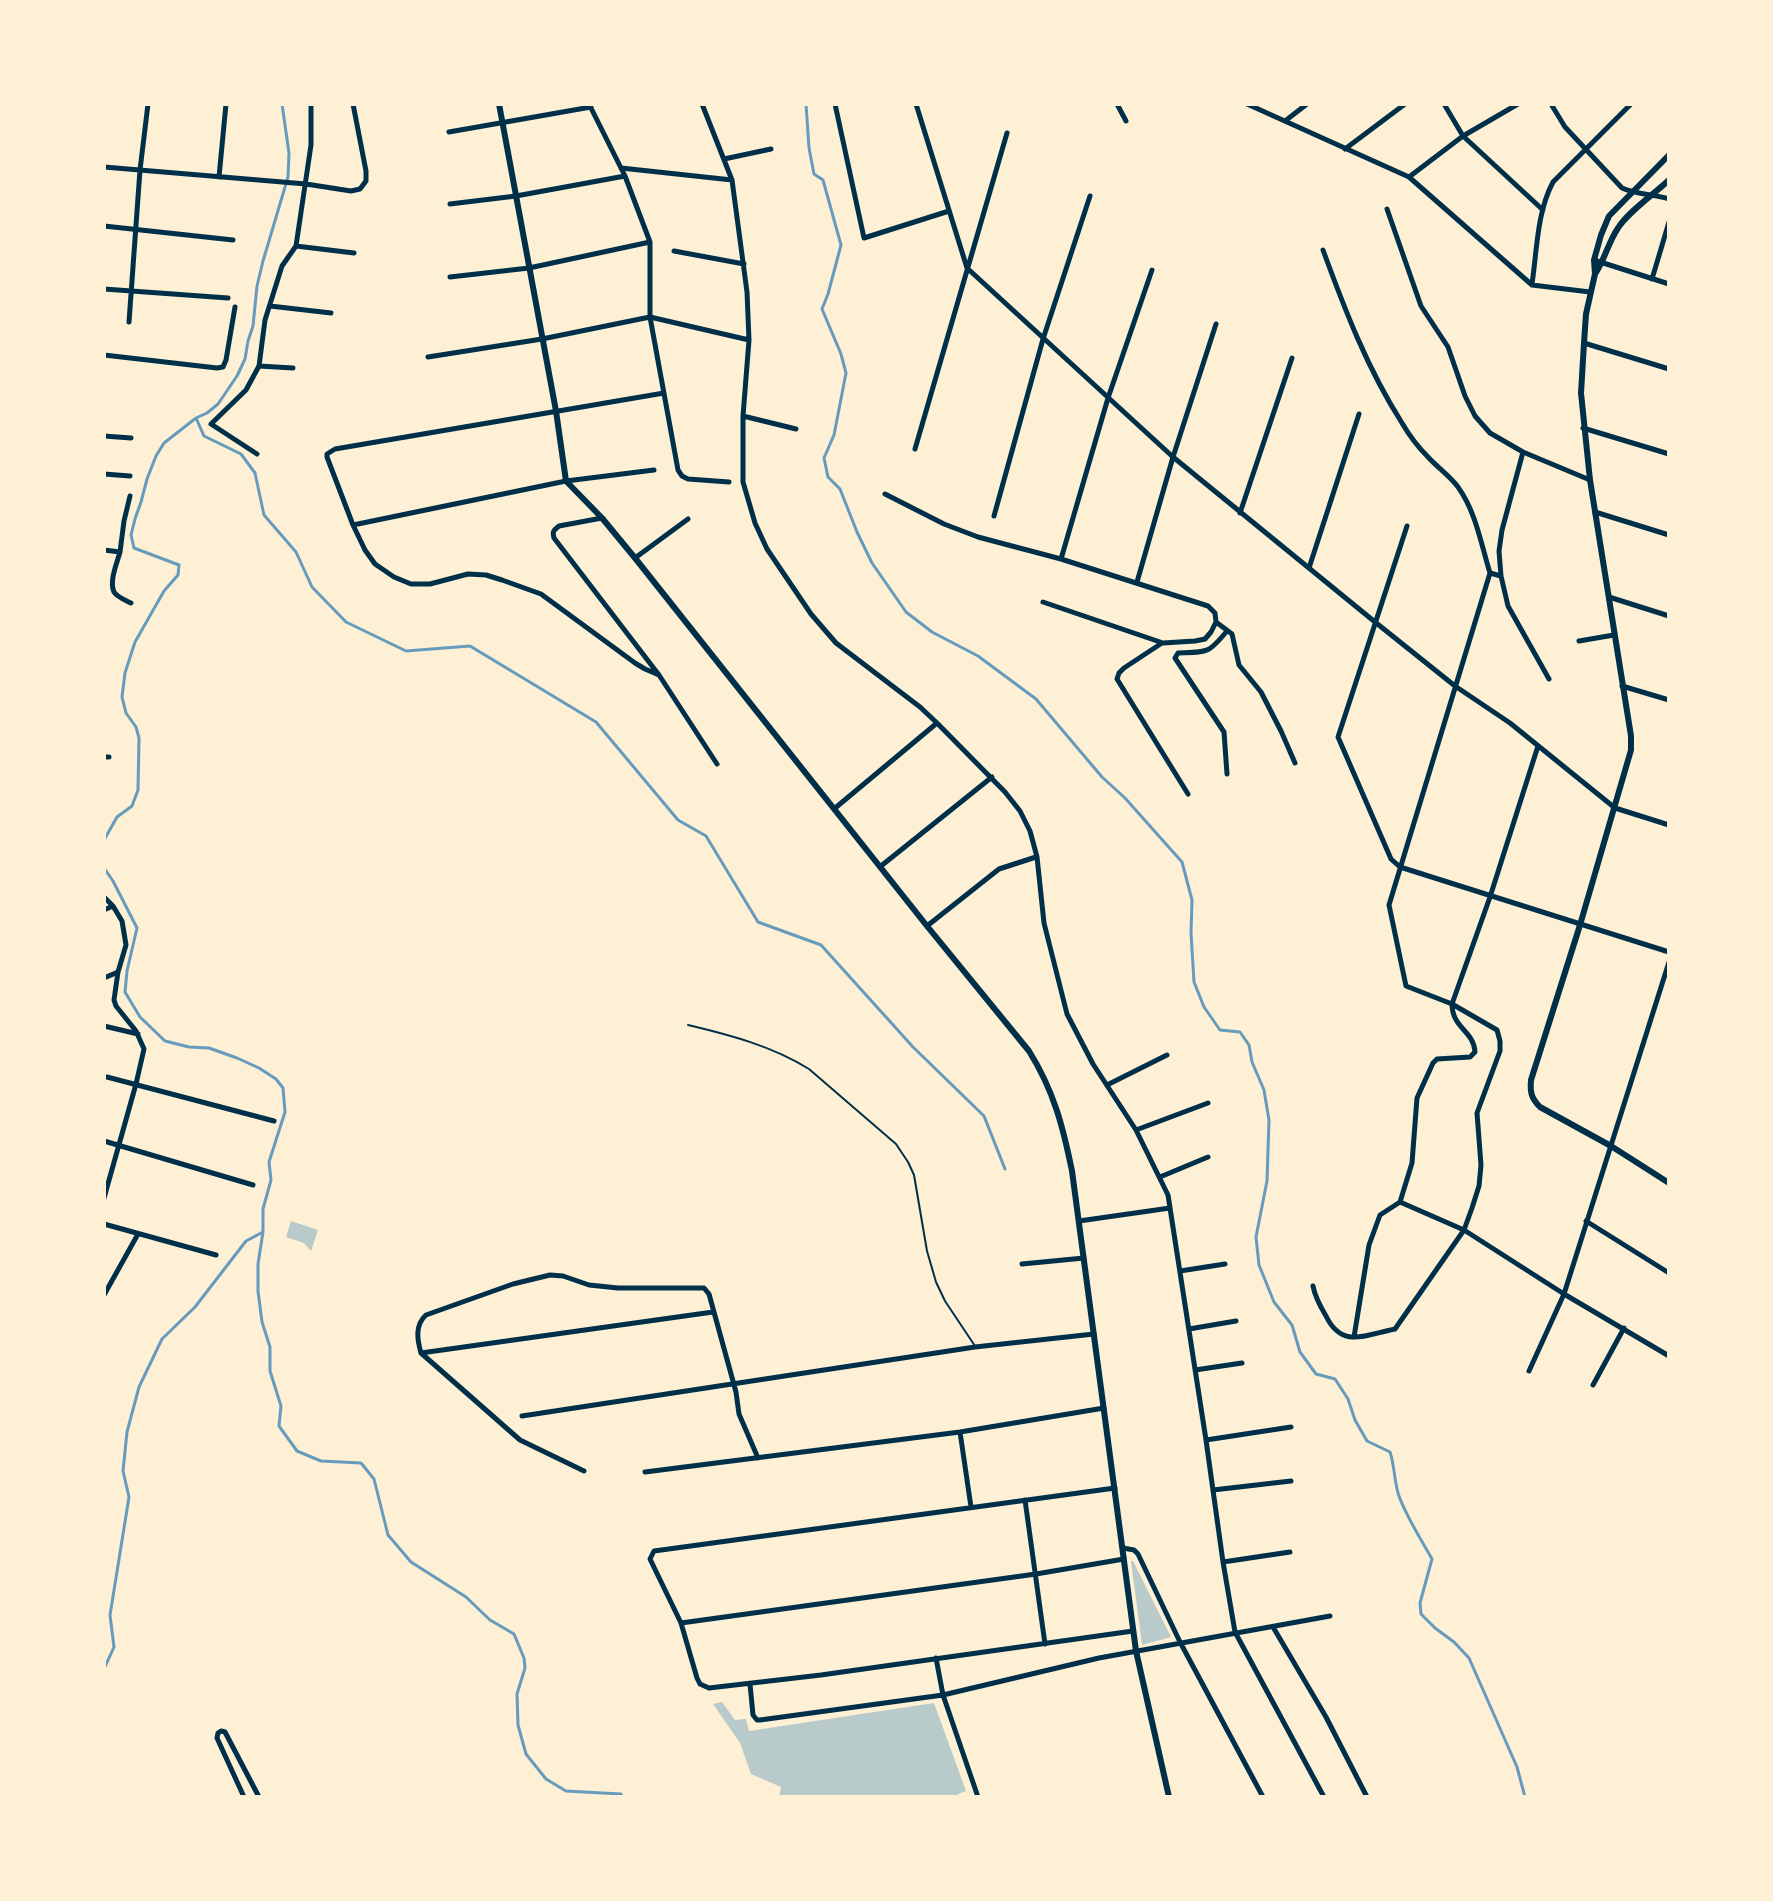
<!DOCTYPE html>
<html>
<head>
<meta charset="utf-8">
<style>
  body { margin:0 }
  #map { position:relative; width:1773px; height:1901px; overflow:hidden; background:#fdf0d5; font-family:"IBM Plex Sans",sans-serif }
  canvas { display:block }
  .frame { position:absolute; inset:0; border:106px solid #fdf0d5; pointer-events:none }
</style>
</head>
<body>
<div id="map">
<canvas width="1773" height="1901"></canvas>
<div class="frame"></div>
</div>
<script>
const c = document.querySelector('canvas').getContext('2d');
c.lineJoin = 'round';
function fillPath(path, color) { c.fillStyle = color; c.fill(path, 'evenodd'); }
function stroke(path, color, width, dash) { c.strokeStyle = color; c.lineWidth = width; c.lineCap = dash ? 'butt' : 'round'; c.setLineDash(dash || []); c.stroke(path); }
const green = new Path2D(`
  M 291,1221 L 318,1230 L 311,1251 L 304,1243 L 286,1237 Z
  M 1131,1561 L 1133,1561 L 1171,1637 L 1142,1645 Z
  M 722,1702 L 735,1720 L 746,1719 L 749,1731 L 934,1703 L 966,1791 L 958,1794 L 959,1797 L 779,1797 L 781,1787 L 751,1774 L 740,1743 L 713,1704 Z`);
const stream = new Path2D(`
  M 806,104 L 809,148 L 814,174 L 823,180 L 841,245 L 828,294 L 822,309 L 841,354 L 846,373 L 834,435 L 824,458 L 828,477 L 840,489 L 857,532 L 872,563 L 906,612 L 932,632 L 978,656 L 1036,699 L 1102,777 L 1125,798 L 1182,862 L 1192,900 L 1191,933 L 1194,982 L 1204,1007 L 1220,1030 L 1240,1032 L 1249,1045 L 1252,1062 L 1264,1090 L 1269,1120 L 1267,1181 L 1256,1237 L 1259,1265 L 1274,1302 L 1292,1325 L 1300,1352 L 1316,1374 L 1335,1379 L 1348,1399 L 1355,1420 L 1367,1441 L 1390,1452 C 1395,1467 1394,1482 1399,1496 C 1407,1518 1421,1539 1432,1559 L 1420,1603 L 1421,1614 L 1435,1628 L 1454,1642 L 1469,1658 L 1517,1767 L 1525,1797
  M 196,418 L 204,436 L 241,454 L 255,473 L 264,515 L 296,552 L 312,587 L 346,622 L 406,651 L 470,646 L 596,722 L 678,820 L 706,836 L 758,922 L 821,945 L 913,1047 L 984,1116 L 1005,1169
  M 104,840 L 117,817 L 132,806 L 138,790 L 139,738 L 136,727 L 126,713 L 122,697 L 125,673 L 135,642 L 164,591 L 178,575 L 179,565 L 134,548 L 131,535 L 135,519 L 141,502 L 147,479 L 156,456 L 164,443 L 196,418 L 207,413 L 218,404 L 237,376 L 245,359 L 248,341 L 253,326 L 257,286 L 263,261 L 288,177 L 289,153 L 282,104
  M 104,868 L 113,881 L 137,928 L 127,971 L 125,992 L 140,1017 L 165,1041 L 189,1047 L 209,1048 L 237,1058 L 259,1068 L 276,1079 L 283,1088 L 285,1112 L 269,1162 L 271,1180 L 263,1209 L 263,1232 L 258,1264 L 258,1291 L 262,1322 L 270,1347 L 270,1371 L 281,1406 L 279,1426 L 297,1451 L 321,1461 L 361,1463 L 374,1479 L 388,1535 L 411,1562 L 466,1597 L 490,1620 L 514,1634 L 524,1658 L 525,1668 L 517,1694 L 518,1725 L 526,1754 L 546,1779 L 566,1791 L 621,1794 L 622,1797
  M 104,1669 L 114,1647 L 110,1615 L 129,1497 L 123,1471 L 127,1432 L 139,1387 L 162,1339 L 195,1307 L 246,1241 L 263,1232`);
const service = new Path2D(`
  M 688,1025 C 730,1035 772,1046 809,1069 L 896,1144 L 908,1162 L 914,1175 L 927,1251 L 936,1282 L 945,1301 L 975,1346`);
const minor = new Path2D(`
  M 589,104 L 625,176 L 650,242 L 650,317 L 678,470 L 682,476 L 688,479 L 729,482
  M 702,104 L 732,180 L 747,292 L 749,340 L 743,416 L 743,482 L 755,523 L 767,549 L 811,614 L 836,643 L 920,707 L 937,723 L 1005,792 L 1020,811 L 1030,831 L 1037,857 L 1044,923 L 1067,1014 L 1093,1064 L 1136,1130 L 1168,1195 L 1206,1440 L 1223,1562 L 1235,1632 L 1324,1797
  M 835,104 L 864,238 L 949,211
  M 916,104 L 967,268 L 1173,457 L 1375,622 L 1455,686 L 1510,723 L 1615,808 L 1669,825
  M 1117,104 L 1126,121
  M 1247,104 L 1409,177 L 1532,285 L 1590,292
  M 1444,104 L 1463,136 L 1543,210
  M 1551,104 L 1565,127 L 1622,188 C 1637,195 1654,194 1669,199
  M 1285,121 L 1307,104
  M 449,132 L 591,107
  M 1345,149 L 1405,104
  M 724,159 L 771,149
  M 104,167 L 306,184 L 351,191 L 360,189 L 366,181 L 366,171 L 353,104
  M 621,168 L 732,180
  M 219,177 L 226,104
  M 1409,177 L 1463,136 L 1518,104
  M 450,204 L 516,196 L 625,176
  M 1387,209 L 1421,306 L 1448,347 L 1465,396 L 1475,416 L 1490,433 L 1523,452 L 1590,480
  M 104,226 L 233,240
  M 296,246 L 354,253
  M 1323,250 C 1345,310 1367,368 1402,423 C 1409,435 1418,447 1428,457 C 1438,468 1449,475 1458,487 C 1476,512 1481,544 1490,573 L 1501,576 L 1508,606 L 1549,679
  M 674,251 L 744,264
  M 1594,260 L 1669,284
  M 450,277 L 529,268 L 650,242
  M 1652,279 L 1669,222
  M 1532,284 C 1537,250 1537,212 1553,182 L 1631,104
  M 104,289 L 228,298
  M 270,306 L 331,313
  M 129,322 L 140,170 L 148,104
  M 1584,343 L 1669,369
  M 104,355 L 217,368 L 223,367 L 226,360 L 235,307
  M 428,357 L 542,339 L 650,317 L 749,340
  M 259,366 L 293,368
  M 743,416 L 796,429
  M 1583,428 L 1669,454
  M 104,436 L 131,438
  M 915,449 L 1007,133
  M 257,454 L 211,424 L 246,390 L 259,366 L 265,320 L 282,266 L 296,246 L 311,145 L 311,104
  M 104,474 L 130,476
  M 885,494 L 944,524 L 978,537 L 1061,559 L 1208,606 L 1215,613 L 1216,622 L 1211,632 L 1205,639 L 1195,641 L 1163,643 L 1043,602
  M 1595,512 L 1669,535
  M 1240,513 L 1292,358
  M 994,516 L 1043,339 L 1090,196
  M 602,518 L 559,526 C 554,530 552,531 554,538 L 659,675 L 717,764
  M 353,525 L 566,481 L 654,470
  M 1407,526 L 1338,737 L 1391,859 L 1400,867 L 1669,952
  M 104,550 L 120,552 C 117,563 109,581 114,592 C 117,597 125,600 131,603
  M 120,552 L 124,521 L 130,496
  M 635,558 L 688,519
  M 1061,559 L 1108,398 L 1152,270
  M 1309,568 L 1359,414
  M 1501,576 L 1499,551 L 1502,530 L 1523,452
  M 1137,582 L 1173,457 L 1216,324
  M 1609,597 L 1669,616
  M 1216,622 L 1232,634 L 1239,665 L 1261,692 L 1281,731 L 1295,763
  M 1579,641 L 1614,635
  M 1162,643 L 1124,668 L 1119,673 L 1117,679 L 1188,794
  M 659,675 L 645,669 L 635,663 L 541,594 L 502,580 L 486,575 L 468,574 L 430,584 L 411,584 L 394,577 L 375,564 L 365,550 L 353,525 L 327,457 L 327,454 L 335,449 L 664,393
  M 1622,686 L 1669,700
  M 104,757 L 109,757
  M 1227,774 L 1224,732 L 1175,658 L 1178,653 C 1208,652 1208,654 1227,631
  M 834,809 L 937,723
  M 881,866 L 992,777
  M 104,897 L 113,906 L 122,921 L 126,945 L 118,972 L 114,1000 L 116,1006 L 136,1031 L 144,1049 L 136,1084 L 104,1198
  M 104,910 L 113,906
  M 927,926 L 999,869 L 1036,857
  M 104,978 L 118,972
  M 104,1026 L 138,1034
  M 107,1077 L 274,1121
  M 1107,1085 L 1167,1055
  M 1136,1130 L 1208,1103
  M 104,1141 L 253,1185
  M 1160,1177 L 1208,1157
  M 1400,1202 L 1464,1230 L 1564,1294 L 1669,1356
  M 1079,1221 L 1170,1208
  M 1586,1221 L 1669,1273
  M 104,1224 L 216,1255
  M 1022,1264 L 1084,1258
  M 1180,1271 L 1225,1264
  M 1313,1286 C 1315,1297 1320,1306 1326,1316 C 1342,1349 1365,1335 1395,1329 L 1464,1230 L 1472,1208 L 1479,1186 L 1481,1165 L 1477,1113 L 1500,1051 L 1500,1041 L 1497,1030 L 1452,1004 L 1406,986 L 1389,905 L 1490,573
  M 104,1295 L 138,1234
  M 1189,1329 L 1236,1321
  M 1354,1337 L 1369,1245 L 1380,1215 L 1400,1202 L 1412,1163 L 1417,1098 L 1433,1063 L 1437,1059 L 1470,1057 L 1475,1052 C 1474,1031 1452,1028 1452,1004 L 1490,897 L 1538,746
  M 421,1353 L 713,1312
  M 1195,1370 L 1242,1363
  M 1529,1371 L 1564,1294 L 1669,962
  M 1593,1385 L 1624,1328
  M 522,1416 L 975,1347 L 1094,1334
  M 960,1432 L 971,1507
  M 1206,1440 L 1291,1427
  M 584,1471 L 520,1440 L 421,1353 C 417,1339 415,1325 426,1315 L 513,1284 L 550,1275 L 563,1276 L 589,1285 L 618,1288 L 704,1288 L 709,1294 L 736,1392 L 739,1414 L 758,1458
  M 645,1472 L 960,1432 L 1104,1408
  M 1115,1488 L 654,1551 L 650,1559 L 681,1623 L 697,1678 L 700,1684 L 709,1688 L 821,1675 L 1133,1631
  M 1213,1490 L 1291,1481
  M 1025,1500 L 1045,1644
  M 1123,1548 L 1134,1550 L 1138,1554 L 1180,1642 L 1263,1797
  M 1223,1562 L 1290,1552
  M 681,1623 L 1036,1574 L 1124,1559
  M 1273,1627 L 1326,1717 L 1367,1797
  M 936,1658 L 943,1695 L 978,1797
  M 750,1684 L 753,1715 L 757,1720 L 760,1720 L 943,1695 L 1099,1658 L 1330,1616
  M 244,1797 L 217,1738 L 218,1733 L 221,1731 L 225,1732 L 259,1797`);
const tertiary = new Path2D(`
  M 499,104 L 556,411 L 566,481 L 602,518 L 635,558 L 927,926 L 1029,1051 C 1054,1091 1063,1127 1072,1171 L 1136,1651 L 1169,1797
  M 1669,155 L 1609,216 L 1601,235 L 1594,260 L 1595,274 L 1586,314 L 1584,343 L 1581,393 L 1590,480 L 1631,736 L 1631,750 L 1580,925 L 1531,1080 C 1530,1092 1531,1098 1540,1107 L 1611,1146 L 1669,1183
  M 1595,274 C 1605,259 1608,243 1618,228 C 1628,212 1654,194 1669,180`);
fillPath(green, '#b9caca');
stroke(stream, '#669bbc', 3);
stroke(service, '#003049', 2);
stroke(minor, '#003049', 5);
stroke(tertiary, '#003049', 6);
</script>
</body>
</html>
